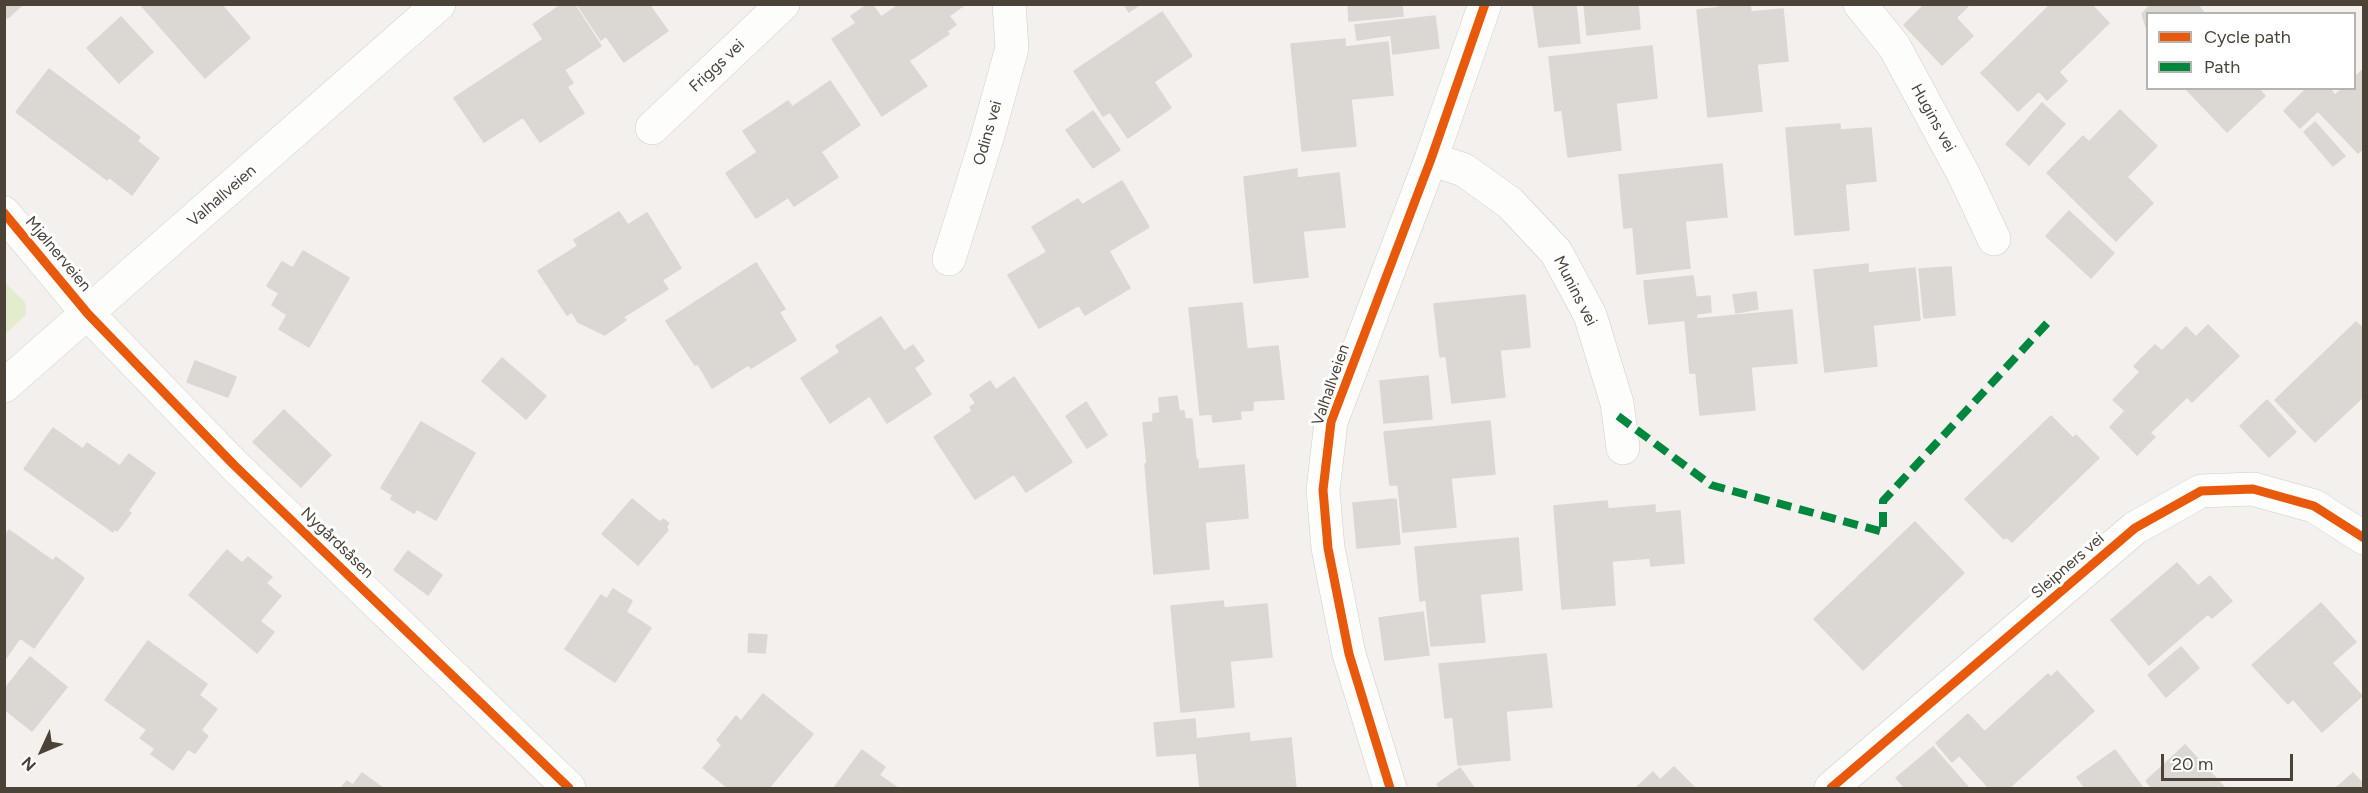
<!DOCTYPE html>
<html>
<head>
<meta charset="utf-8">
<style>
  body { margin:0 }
  #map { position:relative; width:2368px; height:793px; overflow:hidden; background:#f3f0ed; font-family:Figtree,sans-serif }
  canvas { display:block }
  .frame { position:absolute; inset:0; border:6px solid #4b4238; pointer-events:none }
  .legend { position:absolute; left:2146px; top:12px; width:210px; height:78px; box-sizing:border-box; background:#fff; border:2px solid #b7b3af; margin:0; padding:8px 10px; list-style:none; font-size:18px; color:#4b4238 }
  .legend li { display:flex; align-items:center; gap:12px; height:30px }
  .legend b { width:30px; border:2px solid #b7b3af }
  .north { position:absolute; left:12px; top:721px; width:60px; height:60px; -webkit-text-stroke:4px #fff; paint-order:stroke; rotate:226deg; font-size:16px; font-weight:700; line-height:24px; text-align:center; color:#4b4238 }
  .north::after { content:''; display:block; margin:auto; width:21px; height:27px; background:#4b4238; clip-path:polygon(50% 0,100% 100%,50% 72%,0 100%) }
  .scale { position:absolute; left:2161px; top:754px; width:132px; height:27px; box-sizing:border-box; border:3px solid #4b4238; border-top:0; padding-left:8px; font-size:18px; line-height:21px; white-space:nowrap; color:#4b4238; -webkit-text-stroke:4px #fff; paint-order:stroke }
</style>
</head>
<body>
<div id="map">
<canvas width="2368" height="793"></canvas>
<div class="frame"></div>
<ul class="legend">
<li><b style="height:8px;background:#e8590c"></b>Cycle path</li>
<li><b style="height:8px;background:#00873e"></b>Path</li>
</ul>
<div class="north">N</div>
<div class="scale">20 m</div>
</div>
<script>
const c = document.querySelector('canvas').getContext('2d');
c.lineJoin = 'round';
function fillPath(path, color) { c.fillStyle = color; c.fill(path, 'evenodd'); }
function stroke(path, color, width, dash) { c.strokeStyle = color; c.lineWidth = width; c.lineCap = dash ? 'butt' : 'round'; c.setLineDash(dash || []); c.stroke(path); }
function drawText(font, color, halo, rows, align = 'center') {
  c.font = font + ' Figtree,sans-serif'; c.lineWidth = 6; c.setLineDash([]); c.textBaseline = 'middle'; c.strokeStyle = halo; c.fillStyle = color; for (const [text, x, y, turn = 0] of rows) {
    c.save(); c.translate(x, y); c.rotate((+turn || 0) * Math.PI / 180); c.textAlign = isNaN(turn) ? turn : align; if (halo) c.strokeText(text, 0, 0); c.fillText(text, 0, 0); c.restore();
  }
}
const green = new Path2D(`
  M 5,283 L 25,302 L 26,315 L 5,334 Z`);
const building = new Path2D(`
  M 4,4 L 23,4 L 9,17 L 4,19 Z
  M 140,4 L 221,4 L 250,38 L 205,78 Z
  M 562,4 L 574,4 L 601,46 L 583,58 L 552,11 Z
  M 577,4 L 652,4 L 650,6 L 668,31 L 624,62 L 606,36 L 601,40 Z
  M 868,4 L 872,4 L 881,17 L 900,4 L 924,4 L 949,34 L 909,61 L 927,86 L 882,116 L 832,39 L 856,23 L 851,16 Z
  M 924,4 L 966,4 L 949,16 L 956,25 L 947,31 Z
  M 1124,4 L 1141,4 L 1129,12 Z
  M 1348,4 L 1402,4 L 1403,16 L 1349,21 Z
  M 1533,4 L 1576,4 L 1580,43 L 1539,47 Z
  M 1584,4 L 1638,4 L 1640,29 L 1587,35 Z
  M 1718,4 L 1750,4 L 1719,8 Z
  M 1750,4 L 1751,12 L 1783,9 L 1788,61 L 1757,64 L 1762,111 L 1708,117 L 1697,10 Z
  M 1925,4 L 1943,4 L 1973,36 L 1942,65 L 1904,25 Z
  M 1943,4 L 1970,4 L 1956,18 Z
  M 2051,4 L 2091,4 L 2109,23 L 2059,72 L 2067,81 L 2047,100 L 2039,91 L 2018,111 L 1981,73 Z
  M 2151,4 L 2197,4 L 2205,14 L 2148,14 L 2148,33 L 2142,14 Z
  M 552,11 L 583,58 L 564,70 L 533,24 Z
  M 1162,12 L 1192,56 L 1154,82 L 1171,108 L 1128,138 L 1110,112 L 1103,116 L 1074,71 Z
  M 1435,16 L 1439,48 L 1393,54 L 1391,35 L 1357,40 L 1355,25 Z
  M 121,17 L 153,52 L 119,83 L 87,48 Z
  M 544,39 L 573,83 L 567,87 L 584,113 L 540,142 L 523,117 L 484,142 L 454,98 Z
  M 1345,39 L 1345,47 L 1388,42 L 1393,95 L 1351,99 L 1356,146 L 1302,151 L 1291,44 Z
  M 1652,46 L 1657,98 L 1616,103 L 1621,150 L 1568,157 L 1562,110 L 1555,111 L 1549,57 Z
  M 49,69 L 140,137 L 107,180 L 16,112 Z
  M 2364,69 L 2364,148 L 2358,153 L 2318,111 L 2343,88 L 2354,88 L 2354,77 Z
  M 830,81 L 860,125 L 821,152 L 838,177 L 794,206 L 743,131 L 788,101 L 792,107 Z
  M 2185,88 L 2258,88 L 2265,96 L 2227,132 Z
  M 2307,88 L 2329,88 L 2335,95 L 2300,128 L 2284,111 Z
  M 2042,103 L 2065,124 L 2029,165 L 2006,144 Z
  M 2120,110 L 2157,146 L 2127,177 L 2153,203 L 2116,241 L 2047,173 L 2083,136 L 2089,142 Z
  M 1093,111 L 1120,150 L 1093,168 L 1066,130 Z
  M 2315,122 L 2345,156 L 2333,166 L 2304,132 Z
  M 1840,124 L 1840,130 L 1871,128 L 1876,181 L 1845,184 L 1849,230 L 1795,235 L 1786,128 Z
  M 137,141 L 159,158 L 132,195 L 110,178 Z
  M 756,153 L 787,198 L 756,218 L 726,173 Z
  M 1722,164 L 1727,217 L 1685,221 L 1690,268 L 1637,274 L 1633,227 L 1624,228 L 1619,175 Z
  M 1297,169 L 1297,178 L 1339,173 L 1345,227 L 1303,231 L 1308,277 L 1254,283 L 1244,177 Z
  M 1122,181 L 1149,227 L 1109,251 L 1130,288 L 1085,315 L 1032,227 L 1078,199 L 1082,205 Z
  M 2069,211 L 2114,253 L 2091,278 L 2046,236 Z
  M 619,212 L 628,225 L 647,213 L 681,268 L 662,280 L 668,289 L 623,317 L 626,320 L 605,335 L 578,322 L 572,312 L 567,315 L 538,271 L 578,246 L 574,240 Z
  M 303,251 L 349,278 L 309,347 L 279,329 L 287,315 L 272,305 L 279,293 L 267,286 L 282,262 L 293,268 Z
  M 1047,252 L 1079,305 L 1039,328 L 1008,275 Z
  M 756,263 L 785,309 L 779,312 L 796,340 L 751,368 L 748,365 L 712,388 L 698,364 L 695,365 L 666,321 Z
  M 1868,264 L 1868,273 L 1915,268 L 1920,320 L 1873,325 L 1877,366 L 1825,372 L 1814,270 Z
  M 1951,267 L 1955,315 L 1924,318 L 1919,269 Z
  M 1693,276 L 1696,297 L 1646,302 L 1644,281 Z
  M 1756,292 L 1758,309 L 1736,313 L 1733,295 Z
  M 1525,295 L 1530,347 L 1500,350 L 1505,397 L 1452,403 L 1446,356 L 1440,357 L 1434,304 Z
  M 1710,296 L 1711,312 L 1696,314 L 1697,319 L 1649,324 L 1646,302 Z
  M 1242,303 L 1247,349 L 1278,346 L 1284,399 L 1253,401 L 1253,410 L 1240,411 L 1241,419 L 1213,422 L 1212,414 L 1200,415 L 1189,308 Z
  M 1792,310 L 1797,363 L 1751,367 L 1755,410 L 1700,415 L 1696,373 L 1690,373 L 1685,320 Z
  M 881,317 L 904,351 L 913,345 L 924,361 L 914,368 L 931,394 L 887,423 L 870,396 L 830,423 L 801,378 L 840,352 L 836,346 Z
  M 2356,322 L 2364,329 L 2364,396 L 2315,442 L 2275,400 Z
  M 2208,325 L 2239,356 L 2192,402 L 2187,397 L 2150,433 L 2113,400 L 2140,372 L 2134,366 L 2155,345 L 2162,351 L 2186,327 L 2196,337 Z
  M 502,358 L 546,396 L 526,419 L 482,381 Z
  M 195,361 L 236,377 L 228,397 L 187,382 Z
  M 1428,376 L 1432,419 L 1384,423 L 1380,381 Z
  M 1014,377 L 1072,462 L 1026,492 L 1014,474 L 975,499 L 934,437 L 972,411 L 970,407 L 976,403 L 970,395 L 990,381 L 996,390 Z
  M 1177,396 L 1179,411 L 1184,411 L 1185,419 L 1192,419 L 1194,439 L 1145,443 L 1143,423 L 1153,422 L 1153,414 L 1160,413 L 1159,398 Z
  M 2267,400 L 2296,432 L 2269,457 L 2240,426 Z
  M 1086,402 L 1107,435 L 1087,448 L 1066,416 Z
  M 284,410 L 331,455 L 301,487 L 253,442 Z
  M 2124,412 L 2155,437 L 2137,455 L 2110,427 Z
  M 2051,416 L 2073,438 L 2076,435 L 2099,458 L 2012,542 L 2006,537 L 2004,539 L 1965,499 Z
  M 1490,421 L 1495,474 L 1451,478 L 1456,527 L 1403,532 L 1398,485 L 1390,485 L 1384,432 Z
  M 421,422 L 475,453 L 436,520 L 417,509 L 414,513 L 391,499 L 393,495 L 381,488 Z
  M 53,428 L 83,449 L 87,443 L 120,466 L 129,454 L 155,473 L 128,511 L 131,513 L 117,531 L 114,529 L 113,532 L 24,469 Z
  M 1194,439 L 1196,460 L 1147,464 L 1145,443 Z
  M 1196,460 L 1198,460 L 1198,469 L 1244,465 L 1248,518 L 1205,522 L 1209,569 L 1154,574 L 1145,464 Z
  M 632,499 L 660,522 L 663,519 L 669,523 L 666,527 L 668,530 L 638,565 L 602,534 Z
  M 1396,499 L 1400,544 L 1357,548 L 1353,503 Z
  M 1607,501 L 1608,509 L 1655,505 L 1655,513 L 1680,511 L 1684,563 L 1651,566 L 1650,558 L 1612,561 L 1615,605 L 1562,609 L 1554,506 Z
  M 1915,522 L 1964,573 L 1863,670 L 1814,619 Z
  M 9,530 L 53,561 L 56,557 L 84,578 L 34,648 L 20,638 L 6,658 L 4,537 Z
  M 1518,538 L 1522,590 L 1480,594 L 1485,642 L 1431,646 L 1426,600 L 1420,601 L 1415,547 Z
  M 227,550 L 242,563 L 248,557 L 272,577 L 266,583 L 281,596 L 260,621 L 274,632 L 257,653 L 189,595 Z
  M 408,551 L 442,575 L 428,595 L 394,570 Z
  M 2177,563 L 2198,586 L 2210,576 L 2232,601 L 2212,618 L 2208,614 L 2149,665 L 2111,620 Z
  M 613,589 L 632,601 L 626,612 L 651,628 L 615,682 L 565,649 L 601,595 L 607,599 Z
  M 1223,601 L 1224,608 L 1267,604 L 1272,657 L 1230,661 L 1234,707 L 1181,712 L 1171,606 Z
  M 2321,603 L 2356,642 L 2332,663 L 2362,696 L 2322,732 L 2293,699 L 2288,704 L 2252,665 Z
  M 1423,612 L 1429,655 L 1385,660 L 1379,618 Z
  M 749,634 L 767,635 L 765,653 L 748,652 Z
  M 148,641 L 207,684 L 199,695 L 217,709 L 201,730 L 208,736 L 195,753 L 188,749 L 173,770 L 151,754 L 155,749 L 140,738 L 147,730 L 105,700 Z
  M 2181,647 L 2199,668 L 2166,697 L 2148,675 Z
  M 1546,654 L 1552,707 L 1506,711 L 1510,760 L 1458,765 L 1453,717 L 1445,718 L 1439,664 Z
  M 30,657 L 67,687 L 32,731 L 4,709 L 4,690 Z
  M 2057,671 L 2094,711 L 2009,788 L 1989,788 L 1959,755 L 2048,674 L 2051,677 Z
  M 763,694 L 813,734 L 769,788 L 728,788 L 703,768 L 722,745 L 717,740 L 736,716 L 741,721 Z
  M 1968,714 L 1985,732 L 1952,762 L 1936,743 Z
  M 1195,719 L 1197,753 L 1157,756 L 1154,723 Z
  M 1249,733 L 1250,742 L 1291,738 L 1296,788 L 1200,788 L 1195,739 Z
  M 2185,745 L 2225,788 L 2152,788 L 2146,781 Z
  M 1933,747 L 1968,787 L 1967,788 L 1930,788 L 1928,786 L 1926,788 L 1905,788 L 1896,778 Z
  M 862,750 L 885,767 L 879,775 L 898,788 L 834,788 Z
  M 2115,750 L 2143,788 L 2085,788 L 2077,777 Z
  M 1674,767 L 1695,788 L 1636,788 L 1653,772 L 1660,780 Z
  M 1460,768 L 1474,788 L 1440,788 L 1437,784 Z
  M 362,773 L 383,788 L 341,788 L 347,781 L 353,785 Z
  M 2353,773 L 2364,785 L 2364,788 L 2336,788 Z`);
const minor = new Path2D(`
  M 1860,4 L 1894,46 L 1964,175 L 1994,239
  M 652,128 L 783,4
  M 1431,159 L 1464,170 L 1510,203 L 1556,252 L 1590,315 L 1617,403 L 1623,448
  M 4,213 L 88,314 L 234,465 L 569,788
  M 949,259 L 987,138 L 1012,48 L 1009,4
  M 4,386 L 439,4
  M 1390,788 L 1349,654 L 1328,548 L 1323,490 L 1331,422 L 1431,159 L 1485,4
  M 1831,788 L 2135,528 L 2201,491 L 2253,489 L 2314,506 L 2364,538`);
const quiet = new Path2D(`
  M 1618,416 L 1711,485 L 1883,532 L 1883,501 L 2051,319`);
const cycleway = new Path2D(`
  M 4,213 L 88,314 L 234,465 L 569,788
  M 1390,788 L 1349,654 L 1328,548 L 1323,490 L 1331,422 L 1431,159 L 1485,4
  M 1831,788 L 2135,528 L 2201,491 L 2253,489 L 2314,506 L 2364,538`);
const streetNames = [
  ["Friggs vei",717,66,-43],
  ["Hugins vei",1933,118,61],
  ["Odins vei",988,133,-74],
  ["Valhallveien",222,196,-41],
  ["Mjølnerveien",58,254,50],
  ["Munins vei",1575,291,63],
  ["Valhallveien",1331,385,-71],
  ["Nygårdsåsen",337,543,44],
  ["Sleipners vei",2068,566,-41]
];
fillPath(green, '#e3edcd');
fillPath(building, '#dbd8d4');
stroke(building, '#dbd7d3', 1.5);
stroke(minor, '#d0ccc9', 34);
stroke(minor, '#fdfdfc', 33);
stroke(quiet, '#00873e', 8, [15, 8]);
stroke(cycleway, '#e8590c', 9);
drawText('16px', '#4b4238', '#fff', streetNames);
</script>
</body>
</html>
